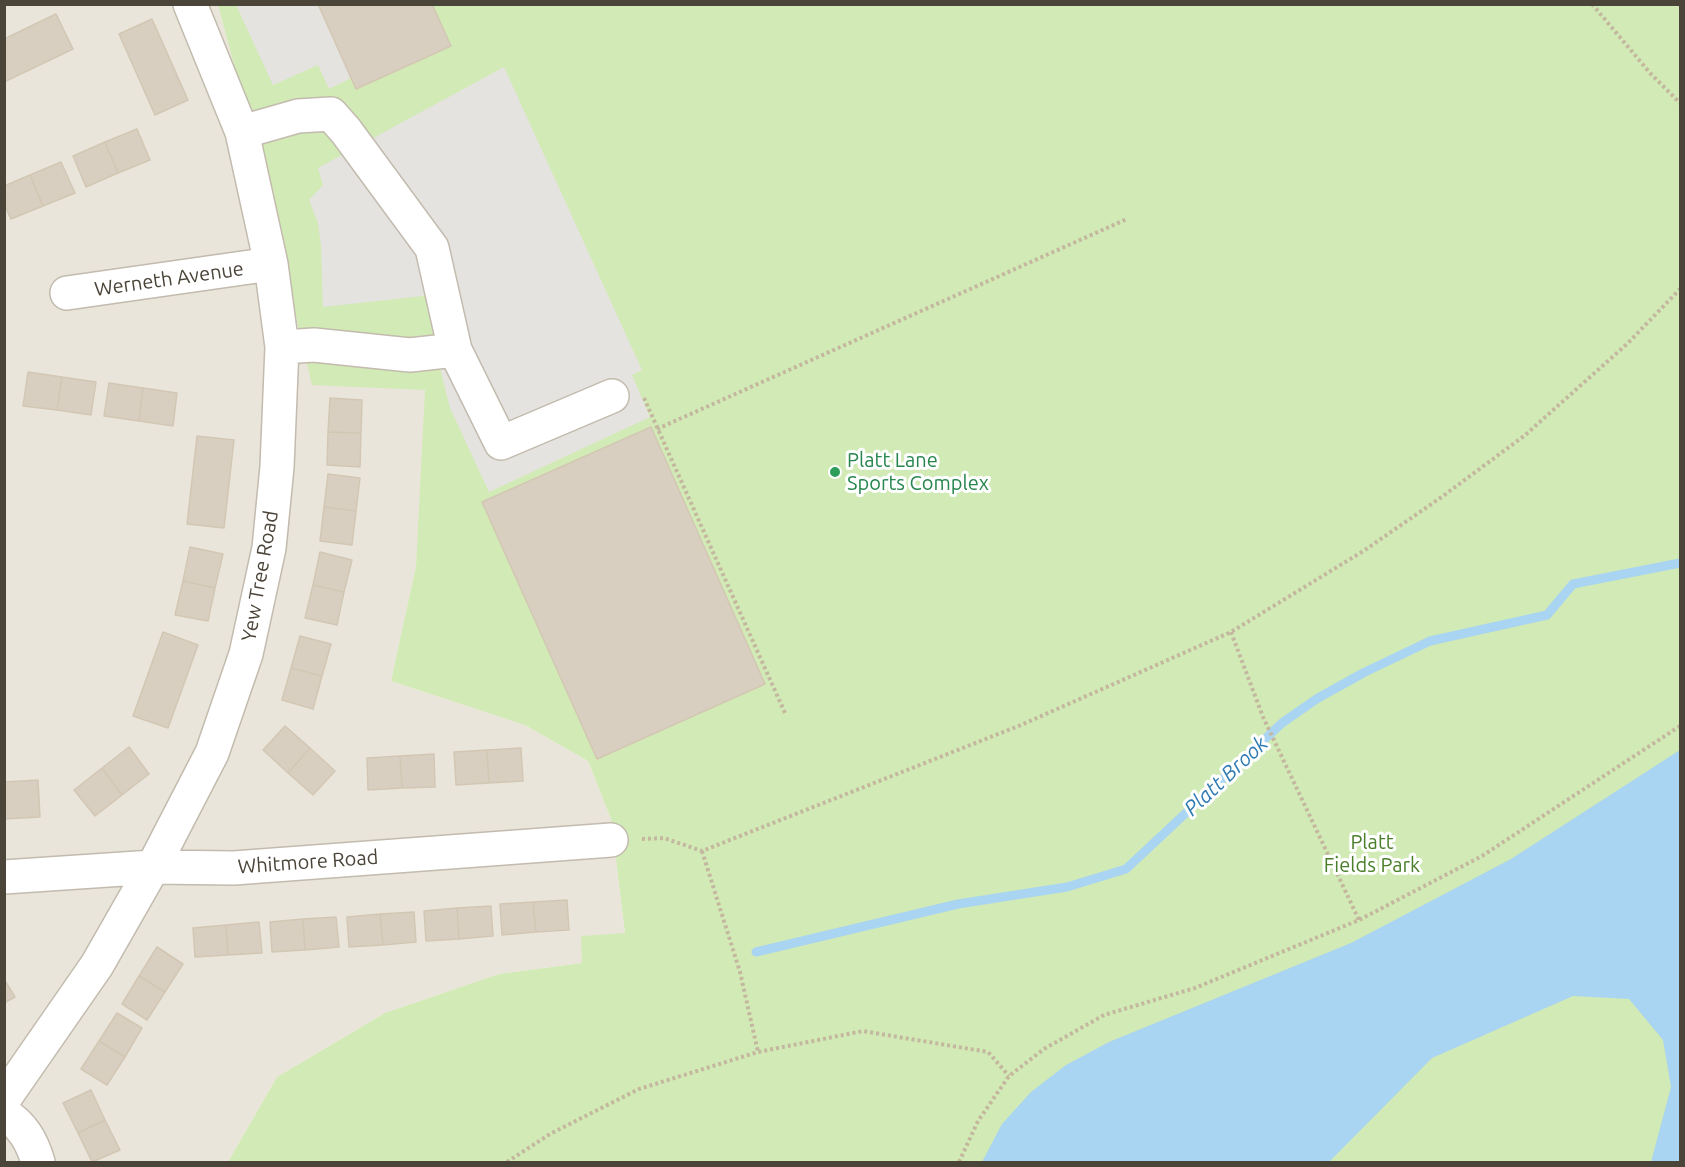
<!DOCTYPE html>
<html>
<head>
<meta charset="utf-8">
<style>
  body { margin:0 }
  #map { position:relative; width:1685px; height:1167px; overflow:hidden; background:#f6f3ec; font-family:Ubuntu,sans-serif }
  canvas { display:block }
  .frame { position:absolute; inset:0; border:6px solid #4b4439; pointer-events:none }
</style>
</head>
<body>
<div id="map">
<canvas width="1685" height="1167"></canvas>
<div class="frame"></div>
</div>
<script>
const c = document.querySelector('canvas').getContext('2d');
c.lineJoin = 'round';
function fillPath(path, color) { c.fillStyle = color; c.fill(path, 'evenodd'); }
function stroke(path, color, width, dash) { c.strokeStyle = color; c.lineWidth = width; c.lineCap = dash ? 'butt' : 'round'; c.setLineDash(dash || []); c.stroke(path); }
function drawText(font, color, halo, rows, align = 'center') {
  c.font = font + ' Ubuntu,sans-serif'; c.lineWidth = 6; c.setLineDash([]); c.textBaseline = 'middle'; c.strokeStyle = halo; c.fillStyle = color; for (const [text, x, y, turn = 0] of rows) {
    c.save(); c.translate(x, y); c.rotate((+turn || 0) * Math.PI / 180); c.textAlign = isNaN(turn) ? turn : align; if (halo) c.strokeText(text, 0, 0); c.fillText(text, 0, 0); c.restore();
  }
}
const residential = new Path2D(`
  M 5,5 L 218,5 L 260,162 L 426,390 L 416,566 L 391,681 L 525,725 L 588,761 L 611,819 L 625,934 L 582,963 L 499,974 L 385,1013 L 277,1077 L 228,1162 L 5,1162 Z`);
const green = new Path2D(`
  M 218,5 L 1680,5 L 1680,1162 L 228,1162 L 277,1077 L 385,1013 L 499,974 L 582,963 L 581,936 L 625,933 L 611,819 L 588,761 L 525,725 L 391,681 L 416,566 L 425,390 L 312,385 L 260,162 Z`);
const parking = new Path2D(`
  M 236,5 L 318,5 L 351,78 L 329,89 L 318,65 L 273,85 Z
  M 504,67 L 642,370 L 632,375 L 650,417 L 489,492 L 450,408 L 436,352 L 432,295 L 323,307 L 321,246 L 318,223 L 309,200 L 323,185 L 318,168 Z`);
const water = new Path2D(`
  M 1680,750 L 1680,1162 L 1651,1162 L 1671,1087 L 1663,1040 L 1629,999 L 1573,996 L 1432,1058 L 1329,1162 L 982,1162 L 1002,1124 L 1031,1092 L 1066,1065 L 1109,1042 L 1351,943 L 1511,859 Z`);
const stream = new Path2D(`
  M 756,952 L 958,904 L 1067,887 L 1126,869 L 1282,723 L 1318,698 L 1365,672 L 1430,641 L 1547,615 L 1573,584 L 1680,563`);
const building = new Path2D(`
  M 318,4 L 432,4 L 451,46 L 356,89 Z
  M 56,14 L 73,49 L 4,82 L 4,39 Z
  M 152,19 L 188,100 L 155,115 L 119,34 Z
  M 137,129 L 150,160 L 118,173 L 105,142 Z
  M 105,142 L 118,173 L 86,187 L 73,156 Z
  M 61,162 L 75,193 L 43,206 L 30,175 Z
  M 30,175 L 43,206 L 11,219 L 4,204 L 4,186 Z
  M 28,372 L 62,377 L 57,410 L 23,406 Z
  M 62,377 L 96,382 L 91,415 L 57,410 Z
  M 109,383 L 143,388 L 139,421 L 104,416 Z
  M 143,388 L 177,393 L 173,426 L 139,421 Z
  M 330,398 L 362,400 L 361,433 L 328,432 Z
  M 651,427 L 765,684 L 597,759 L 482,502 Z
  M 328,432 L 361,433 L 360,467 L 327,465 Z
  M 197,436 L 234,440 L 224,528 L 187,524 Z
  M 328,474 L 360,478 L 356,511 L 324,507 Z
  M 324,507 L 356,511 L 352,545 L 320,541 Z
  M 190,547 L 223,554 L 215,588 L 183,581 Z
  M 320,552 L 352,560 L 344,592 L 313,585 Z
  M 183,581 L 215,588 L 208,621 L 175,615 Z
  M 313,585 L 344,592 L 337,625 L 305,618 Z
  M 163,632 L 198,645 L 168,728 L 133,716 Z
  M 300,636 L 331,644 L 322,676 L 291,668 Z
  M 291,668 L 322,676 L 313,709 L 282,700 Z
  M 285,726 L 310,748 L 288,773 L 263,750 Z
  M 129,747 L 149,774 L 122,795 L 102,768 Z
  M 310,748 L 335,771 L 313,795 L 288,773 Z
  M 521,748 L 523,781 L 489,783 L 487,750 Z
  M 487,750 L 489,783 L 456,785 L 454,752 Z
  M 434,754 L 435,787 L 402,788 L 400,756 Z
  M 400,756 L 402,788 L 368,790 L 367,758 Z
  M 102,768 L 122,795 L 95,816 L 74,790 Z
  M 38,780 L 40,817 L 4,819 L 4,782 Z
  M 567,900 L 569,930 L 536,932 L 533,902 Z
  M 533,902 L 536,932 L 502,935 L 500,904 Z
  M 491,906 L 493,936 L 459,939 L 457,908 Z
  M 457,908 L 459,939 L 426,941 L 424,911 Z
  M 414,912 L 416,942 L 383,945 L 380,914 Z
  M 380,914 L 383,945 L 349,947 L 347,917 Z
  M 336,917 L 339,947 L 305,950 L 303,919 Z
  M 303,919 L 305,950 L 272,952 L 270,922 Z
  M 259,922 L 262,953 L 228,955 L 226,925 Z
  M 226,925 L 228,955 L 195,957 L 193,928 Z
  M 157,947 L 183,964 L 165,992 L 139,976 Z
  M 139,976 L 165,992 L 147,1020 L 122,1004 Z
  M 4,979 L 15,997 L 4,1003 Z
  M 117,1013 L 142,1028 L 125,1057 L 99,1041 Z
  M 99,1041 L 125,1057 L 107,1085 L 81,1069 Z
  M 91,1090 L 105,1120 L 78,1133 L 63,1103 Z
  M 105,1120 L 120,1150 L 92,1162 L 78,1133 Z`);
const path = new Path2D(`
  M 1592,4 L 1650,73 L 1680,103
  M 644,398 L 785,713
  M 657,429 L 1127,219
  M 1231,632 L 1263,717 L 1359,920
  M 642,839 L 664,838 L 702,851 L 1021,725 L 1231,632 L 1365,550 L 1443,496 L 1524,436 L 1628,343 L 1680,289
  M 702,851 L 740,972 L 758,1052
  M 507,1162 L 550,1134 L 639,1089 L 758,1052 L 863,1031 L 988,1052 L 1009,1076
  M 959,1162 L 978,1121 L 1009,1076 L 1044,1049 L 1104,1015 L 1195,988 L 1359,920 L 1482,856 L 1680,726`);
const minor = new Path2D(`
  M 242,132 L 298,116 L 331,114 L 346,131 L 432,248 L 455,350 L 501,443 L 612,396
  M 67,293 L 271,264
  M 282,347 L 314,345 L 410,355 L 455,350
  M 4,877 L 153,867 L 234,868 L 611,840
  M 4,1099 L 97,965 L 153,867 L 212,753 L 246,654 L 269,548 L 277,467 L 282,347 L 271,264 L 242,132 L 190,4
  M 4,1114 C 23,1125 32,1142 38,1162`);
const markers = [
  [835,472,6,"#2e9e5b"]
];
const streetNames = [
  ["Werneth Avenue",169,279,-8],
  ["Yew Tree Road",260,576,-80],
  ["Whitmore Road",308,862,-4]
];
const leisureNames = [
  ["Platt Lane",847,460],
  ["Sports Complex",847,483]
];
const parkNames = [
  ["Platt",1372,842],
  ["Fields Park",1372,865]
];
const waterNames = [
  ["Platt Brook",1226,776,-43]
];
fillPath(residential, '#eae5da');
fillPath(green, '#d2eab5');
fillPath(parking, '#e5e3e0');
fillPath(water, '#a9d4f2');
stroke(stream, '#a9d4f2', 9);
fillPath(building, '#d8cfc1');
stroke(building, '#d3c7b4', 1.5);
stroke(minor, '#c2bbae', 36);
stroke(path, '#c4b79f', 4, [3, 3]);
stroke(minor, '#fff', 33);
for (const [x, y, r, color] of markers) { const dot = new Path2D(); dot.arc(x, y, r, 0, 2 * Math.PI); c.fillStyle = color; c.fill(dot); stroke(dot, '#fff', 2); }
drawText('20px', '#4b4439', '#fff', streetNames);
drawText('20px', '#27864d', '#fff', leisureNames, 'left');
drawText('20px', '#4a7f2a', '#fff', parkNames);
drawText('italic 21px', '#2e7ab2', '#fff', waterNames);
</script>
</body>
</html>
